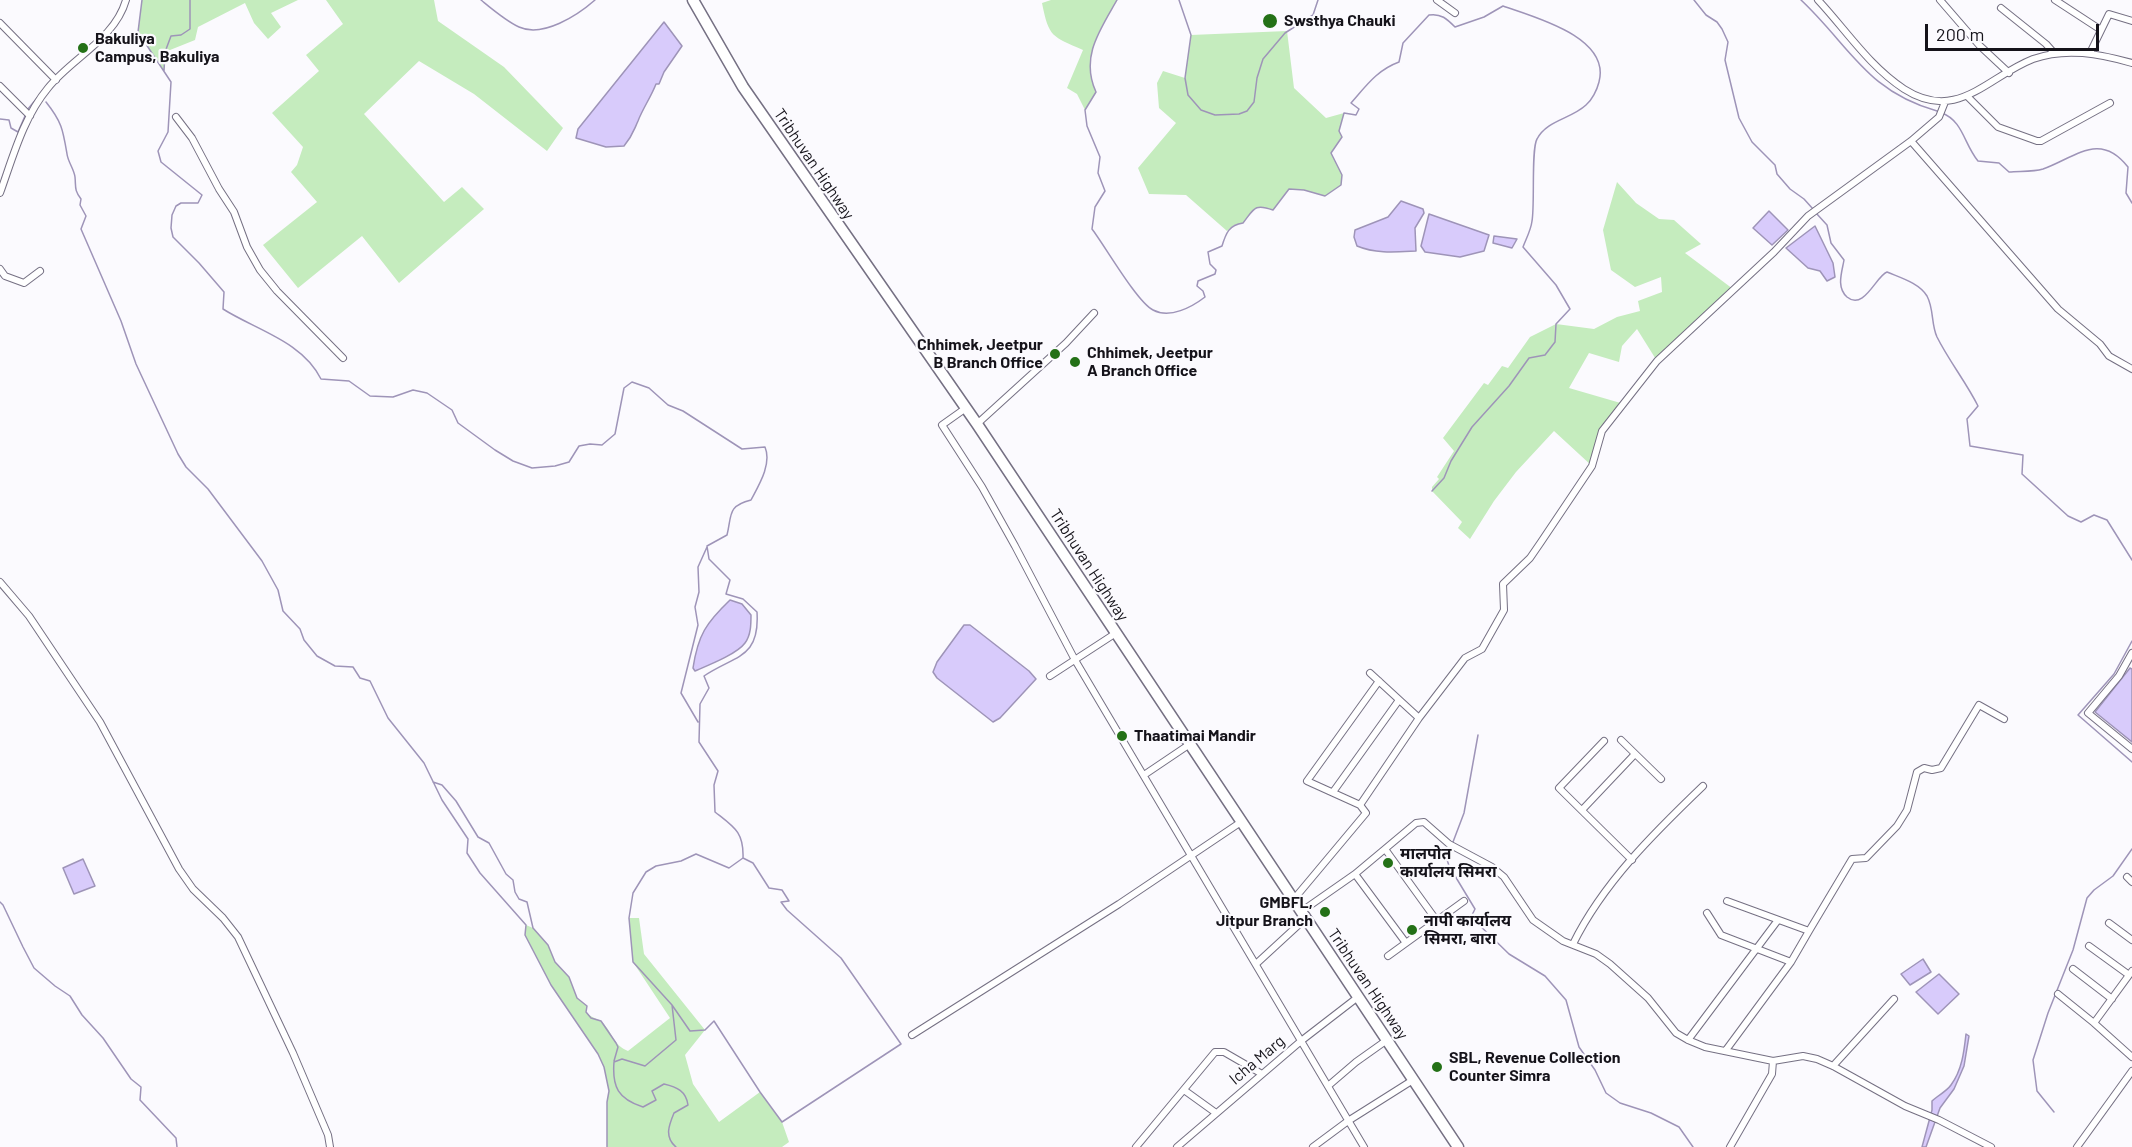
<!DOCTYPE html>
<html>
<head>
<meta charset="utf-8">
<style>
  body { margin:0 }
  #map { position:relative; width:2132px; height:1147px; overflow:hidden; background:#fbfafe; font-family:Barlow,sans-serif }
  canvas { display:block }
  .scale { position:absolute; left:1925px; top:24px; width:174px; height:27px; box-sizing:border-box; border:3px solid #15131a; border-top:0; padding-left:8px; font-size:18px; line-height:21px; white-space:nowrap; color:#15131a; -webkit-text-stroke:4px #fbfafe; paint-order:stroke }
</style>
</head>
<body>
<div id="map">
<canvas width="2132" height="1147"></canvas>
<div class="scale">200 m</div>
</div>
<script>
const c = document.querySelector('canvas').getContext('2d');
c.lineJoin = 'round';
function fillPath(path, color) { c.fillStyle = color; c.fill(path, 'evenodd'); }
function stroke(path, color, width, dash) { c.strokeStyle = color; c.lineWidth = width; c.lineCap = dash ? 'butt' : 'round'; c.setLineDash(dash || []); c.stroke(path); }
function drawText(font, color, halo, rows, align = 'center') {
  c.font = font + ' Barlow,"Noto Sans Devanagari",sans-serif'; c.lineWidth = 4.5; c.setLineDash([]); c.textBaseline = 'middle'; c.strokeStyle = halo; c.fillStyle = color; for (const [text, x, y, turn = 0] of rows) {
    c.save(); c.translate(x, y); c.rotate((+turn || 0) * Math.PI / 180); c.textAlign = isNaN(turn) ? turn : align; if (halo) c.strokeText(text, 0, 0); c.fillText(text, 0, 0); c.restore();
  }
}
const green = new Path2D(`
  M 142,0 L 298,0 L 271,13 L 281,27 L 268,39 L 254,23 L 245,3 L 198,27 L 195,40 L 165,52 L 164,71 L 138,32 Z
  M 326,0 L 434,0 L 438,21 L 504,67 L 563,128 L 547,151 L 474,94 L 419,61 L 364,114 L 444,202 L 462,187 L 484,209 L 399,283 L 362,236 L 298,288 L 263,245 L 317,202 L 291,172 L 297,165 L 303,147 L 272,113 L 319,71 L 306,55 L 343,24 Z
  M 1051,0 L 1117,0 C 1100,30 1080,57 1096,92 L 1085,110 L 1077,94 L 1067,88 L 1083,50 C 1052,36 1049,38 1042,3 Z
  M 1287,31 L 1294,88 L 1326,118 L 1344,113 L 1339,131 L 1342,137 L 1331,153 L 1342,175 L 1341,185 L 1325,196 L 1304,190 L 1289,189 L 1273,210 C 1254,203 1254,209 1243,223 L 1234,225 L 1227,231 L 1186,195 L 1149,194 L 1138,168 L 1176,123 L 1159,108 L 1157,83 L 1163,71 L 1185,78 L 1191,35 Z
  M 1617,182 L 1636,203 L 1659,219 L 1674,220 L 1701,244 L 1685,253 L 1733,289 L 1657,361 L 1637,329 L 1622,346 L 1619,362 L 1589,353 L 1569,388 L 1624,404 L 1602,431 L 1592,466 L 1554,431 L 1516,472 L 1494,501 L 1470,539 L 1458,528 L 1462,522 L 1432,491 L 1432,487 L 1439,479 L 1437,477 L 1454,451 L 1443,438 L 1484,383 L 1488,385 L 1502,366 L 1508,368 L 1530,337 L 1556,324 L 1594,329 L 1617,317 L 1640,311 L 1638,301 L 1662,292 L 1661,277 L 1635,287 L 1611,270 L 1603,230 Z
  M 629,918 L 639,918 L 644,954 L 705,1030 L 685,1055 L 693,1084 L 719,1122 L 760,1092 L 782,1122 L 789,1142 L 782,1147 L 607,1147 L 607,1102 L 609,1091 L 604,1067 L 598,1054 L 551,985 L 525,935 L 526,925 L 533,928 L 548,945 L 555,962 L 569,977 L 577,998 L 587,1006 L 586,1012 C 591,1018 597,1018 602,1022 C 613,1033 613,1045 628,1051 L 670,1018 L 633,962 Z`);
const water = new Path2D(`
  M 664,22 L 682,46 L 664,72 L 659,84 L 656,84 C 651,97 643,108 638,121 C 633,132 633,135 624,146 L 606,147 L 576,138 L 578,129 Z
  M 1401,201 L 1423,209 L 1424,213 L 1415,228 L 1416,251 C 1396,252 1376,254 1357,246 L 1354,237 L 1355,230 L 1388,217 Z
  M 1769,211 L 1788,230 L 1772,245 L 1753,228 Z
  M 1429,214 L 1489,235 L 1484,251 L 1460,257 L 1425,252 L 1421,246 Z
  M 1815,226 L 1833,263 L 1835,277 L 1827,281 L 1820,271 L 1808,268 L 1786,248 Z
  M 1494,236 L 1517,239 L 1512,248 L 1493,243 Z
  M 730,600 L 742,604 L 751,615 C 751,624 751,635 745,643 C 737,654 709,665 695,671 L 693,668 C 698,635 706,623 730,600 Z
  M 964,625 L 970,625 L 1029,671 L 1036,679 L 1000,718 L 993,722 L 937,678 L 933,672 L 937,662 Z
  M 2130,668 L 2132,669 L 2132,742 L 2095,712 Z
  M 83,859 L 95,886 L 74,894 L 63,868 Z
  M 1923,959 L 1931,972 L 1910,985 L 1901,974 Z
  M 1939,974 L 1959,994 L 1938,1014 L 1916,992 Z
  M 1966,1034 L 1969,1036 L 1964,1066 L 1954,1089 L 1940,1108 L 1926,1147 L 1922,1147 L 1932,1110 L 1932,1101 C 1938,1095 1946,1092 1951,1085 C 1962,1070 1964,1052 1966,1034 Z`);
const stream = new Path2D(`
  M 142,0 L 138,32 L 171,82 L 168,132 L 158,151 L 161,162 L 202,195 L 198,203 L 181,203 L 176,206 L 172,215 L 171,228 L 173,237 L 199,263 L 224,292 L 223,309 C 256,330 302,341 321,379 L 349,381 L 370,396 L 393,397 L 413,390 L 427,393 L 452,410 L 458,423 L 495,450 L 513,461 L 532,468 L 555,466 L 569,462 L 579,446 L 590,444 L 602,445 L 615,434 L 624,388 L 632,382 L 649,388 L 668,405 L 683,411 L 742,449 L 765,447 C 772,464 759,485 751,500 C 727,506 732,515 727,535 L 707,546 L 709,559 L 730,580 L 726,594 L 743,599 L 757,612 C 760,659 735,655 704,676 L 709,688 L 700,704 L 699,742 L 718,771 L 714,785 L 715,812 C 734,827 744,832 743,858 L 729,868 L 696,854 L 681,861 L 656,866 L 646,872 L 633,893 L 629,918 L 633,962 L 672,1005 L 676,1040 L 645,1066 L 622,1059 L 614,1062 C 612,1087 618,1099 643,1107 L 656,1100 L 652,1091 L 664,1084 C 677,1087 686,1091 688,1105 L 674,1113 C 669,1125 664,1137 676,1147
  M 481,0 C 492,9 506,21 519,27 C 543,38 578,15 595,0
  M 1117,0 C 1100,30 1080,57 1096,92 L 1085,110 L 1087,126 L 1100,157 L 1098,173 L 1105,191 L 1095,207 L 1092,229 C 1105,246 1137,302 1153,310 C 1170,319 1192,307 1205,297 L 1203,291 L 1197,286 L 1198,281 L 1215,274 L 1216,270 L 1210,264 L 1208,252 L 1222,246 C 1226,233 1229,225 1243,223 C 1254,209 1254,203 1273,210 L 1289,189 L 1304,190 L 1325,196 L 1341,185 L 1342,175 L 1331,153 L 1342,137 L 1339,131 L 1344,113 L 1356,115 L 1359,109 L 1351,103 C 1366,86 1377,70 1399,62 L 1403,43 L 1429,15 C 1441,13 1447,19 1455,27 L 1484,17 L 1503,6 C 1534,17 1611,37 1599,82 C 1597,90 1592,100 1586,105 C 1571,119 1547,120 1537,139 C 1531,149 1535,205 1532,221 C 1531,230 1526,239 1523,247 L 1556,285 L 1570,309 L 1556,324 L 1555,342 L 1545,355 L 1529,358 L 1509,386 L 1472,427 L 1451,461 L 1444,478 L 1432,491
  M 1179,0 L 1191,35 L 1185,78 L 1188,95 L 1201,110 L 1215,115 L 1239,114 L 1247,111 L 1254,102 L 1257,78 L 1263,59 L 1285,33 L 1313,15 L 1318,0
  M 1694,0 L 1706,15 L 1717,22 L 1722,29 L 1728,42 L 1725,60 L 1739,118 L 1752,142 L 1775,165 L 1777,174 L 1790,189 L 1804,199 L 1813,209
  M 1801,0 C 1850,46 1866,91 1937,111
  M 164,71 L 165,52 L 171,36 L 181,35 L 190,29 L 190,0
  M 46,102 C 62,122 63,130 67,154 C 68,162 74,169 75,177 C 76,187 74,190 81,199 L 80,205 L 86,216 L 81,229 L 121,321 L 136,364 L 178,454 L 186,467 L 208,489 L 262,561 L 278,590 L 283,611 L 300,629 L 304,640 L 317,656 L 335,666 L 353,667 L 360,678 L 370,681 L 388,718 L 424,763 L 442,800 L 468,839 L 467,853 L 480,873 L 526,925 L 525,935 L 551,985 L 598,1054 L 604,1067 L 609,1091 L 607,1102 L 607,1147
  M 28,109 L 37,98
  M 1942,113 C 1963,121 1964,144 1978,161 L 1999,163 L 2009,172 C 2020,171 2033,172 2043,169 C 2076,157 2100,131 2128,167 L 2126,193 L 2132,203
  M 0,119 L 9,120 L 11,128 L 18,132 L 25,116
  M 1816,213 L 1827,225 L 1831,243 L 1844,260 C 1842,272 1836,287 1847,297 C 1864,311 1876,276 1887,272 C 1901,278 1919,283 1927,296 C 1934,309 1931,324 1937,337 C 1949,361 1966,382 1978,406 L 1967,419 L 1970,446 L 2023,455 L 2022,474 L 2068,516 L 2081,522 L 2094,515 L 2107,520 L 2132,560
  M 2132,641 L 2114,674 L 2078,715 L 2132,762
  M 698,722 L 681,693 L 698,625 L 695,607 L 699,592 L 698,567 L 707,547
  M 433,782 L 442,785 L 456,801 L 478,837 L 489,843 L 506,874 L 513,880 L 515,892 L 519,899 L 527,902 L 533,928 L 548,945 L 555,962 L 569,977 L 577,998 L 587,1006 L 586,1012 L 591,1018 L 601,1021 L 616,1043 L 618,1047 L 614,1061
  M 1453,842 L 1464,813 L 1478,735
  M 1451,847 L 1446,856 L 1449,866 L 1475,909 L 1471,917 L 1509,954 L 1545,976 L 1566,1000 L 1579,1047 L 1595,1070 L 1606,1093 L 1620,1103 L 1651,1113 L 1679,1127 L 1693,1147
  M 0,902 L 3,905 L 23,947 L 34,968 L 55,986 L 70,996 L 82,1015 L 103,1038 L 131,1079 L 141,1087 L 140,1100 L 176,1138 L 177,1147
  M 672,1005 L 690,1031 L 705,1030 L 714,1021 L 760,1092 L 782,1122 L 901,1044 L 841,958 L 787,910 L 781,902 L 789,901 L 782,890 L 769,888 L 753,863 L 743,858
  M 2054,1112 L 2037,1091 L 2033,1060 L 2048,1013 L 2073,950 L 2087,898 L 2094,890 L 2113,876 L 2132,849`);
const street = new Path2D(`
  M 1437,0 L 1455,13
  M 1818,0 C 1846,30 1869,66 1904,89 C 1957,123 1987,77 2033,59 C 2066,47 2100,54 2132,63
  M 1940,0 L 1979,45 L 2009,73
  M 2055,0 L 2101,30
  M 2001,8 L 2046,44 L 2054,53
  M 0,23 L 56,80
  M 2090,53 L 2109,14 L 2132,21
  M 0,86 L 30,116
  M 1968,97 L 1998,127 L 2037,141 L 2041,141 L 2110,103
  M 176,117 L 192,138 L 219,189 L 234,212 L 247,247 L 260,270 L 277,291 L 343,358
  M 1911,141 L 2058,309 L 2100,344 L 2109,356 L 2132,369
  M 0,193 C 13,157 23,118 48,88 C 72,58 115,39 126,0
  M 0,269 L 5,276 L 24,283 L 40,271
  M 966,408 L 942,425 L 982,487 L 1015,546 L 1075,660 L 1364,1147
  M 977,424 L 1066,343 L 1094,313
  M 0,582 L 29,616 L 100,722 L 179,869 L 193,889 L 223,918 L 238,937 L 293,1053 L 328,1135 L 330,1147
  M 2132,653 L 2119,676 L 2088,713 L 2132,749
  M 1370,673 L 1419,718
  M 1050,676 L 1116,633
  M 1621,740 L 1661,779
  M 1604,741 L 1559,788 L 1632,860
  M 1144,775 L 1190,744
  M 1333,792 L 1399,700
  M 1360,805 L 1307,781 L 1379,681
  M 1582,810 L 1635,754
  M 1385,849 L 1437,921
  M 1355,874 L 1406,943
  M 2127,877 L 2132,882
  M 1294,899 L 1366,813 L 1360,805 L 1419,718 L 1465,658 L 1482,649 L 1504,610 L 1503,584 L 1530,558 L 1541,542 L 1592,466 L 1602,431 L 1657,361 L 1774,252 L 1808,216 L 1911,141 L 1939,117 L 1945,102
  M 1302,911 L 1355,874 L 1416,823 L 1424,822 L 1449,844 L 1492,867 L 1504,877 L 1533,920 L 1563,941 L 1596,954 L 1610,964 L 1648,998 L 1676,1033 L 1688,1040 L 1705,1047 L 1773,1061 L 1803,1056 L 1817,1059 L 1833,1066 L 1905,1106 L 1939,1120 L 1991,1147
  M 1707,913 L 1721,935 L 1791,962
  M 2109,923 L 2132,940
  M 1809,931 L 1852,859 L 1866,858 L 1897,826 L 1907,810 L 1917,772 L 1924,768 L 1932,770 L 1941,768 L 1979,705 L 2004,719
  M 1573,944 C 1603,883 1654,833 1703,786
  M 2089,946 L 2129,975
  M 1388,956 L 1464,901
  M 1256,964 L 1306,918
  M 2073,969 L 2112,999
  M 2058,994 L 2094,1023 L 2132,1057
  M 2094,1023 L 2132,971
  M 912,1035 L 1119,904 L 1241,822
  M 1688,1040 L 1778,920
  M 1726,1050 L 1791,962 L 1809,931 L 1727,901
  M 1833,1066 L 1894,999
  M 1328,1086 L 1356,1062 L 1387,1040
  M 1184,1090 L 1216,1113
  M 1136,1147 L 1215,1052 L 1224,1052 L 1262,1074
  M 1177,1147 L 1301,1041 L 1358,997
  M 1313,1147 L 1348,1121 L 1413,1080
  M 1730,1147 L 1772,1074 L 1773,1061
  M 2077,1147 L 2132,1071`);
const highway = new Path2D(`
  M 693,0 L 743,87 L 977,424 L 1458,1147`);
const markers = [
  [1270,21,8,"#247117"],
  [83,48,6,"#247117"],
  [1055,354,6,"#247117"],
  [1075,362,6,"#247117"],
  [1122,736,6,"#247117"],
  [1388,863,6,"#247117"],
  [1325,912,6,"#247117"],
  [1412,930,6,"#247117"],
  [1437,1067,6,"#247117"]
];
const poiNames = [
  ["Swsthya Chauki",1284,21],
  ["Bakuliya",95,39],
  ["Campus, Bakuliya",95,57],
  ["Chhimek, Jeetpur",1043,345,"right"],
  ["B Branch Office",1043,363,"right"],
  ["Chhimek, Jeetpur",1087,353],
  ["A Branch Office",1087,371],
  ["Thaatimai Mandir",1134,736],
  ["मालपोत",1400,854],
  ["कार्यालय सिमरा",1400,872],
  ["GMBFL,",1313,903,"right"],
  ["Jitpur Branch",1313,921,"right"],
  ["नापी कार्यालय",1424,921],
  ["सिमरा, बारा",1424,939],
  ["SBL, Revenue Collection",1449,1058],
  ["Counter Simra",1449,1076]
];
const streetNames = [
  ["Tribhuvan Highway",814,164,56],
  ["Tribhuvan Highway",1089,565,57],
  ["Tribhuvan Highway",1368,984,56],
  ["Icha Marg",1257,1060,-40]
];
fillPath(green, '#c5ecbe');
fillPath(water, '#d8cbfb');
stroke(water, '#9e94b8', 1.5);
stroke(stream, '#9e94b8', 1.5);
stroke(street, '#757083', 8);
stroke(highway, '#757083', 13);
stroke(street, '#fff', 6);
stroke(highway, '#fff', 10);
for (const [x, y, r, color] of markers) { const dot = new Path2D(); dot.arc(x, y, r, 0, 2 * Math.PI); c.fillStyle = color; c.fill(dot); stroke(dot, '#fbfafe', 2); }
drawText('bold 16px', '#15131a', '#fbfafe', poiNames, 'left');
drawText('16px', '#15131a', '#fbfafe', streetNames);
</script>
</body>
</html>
